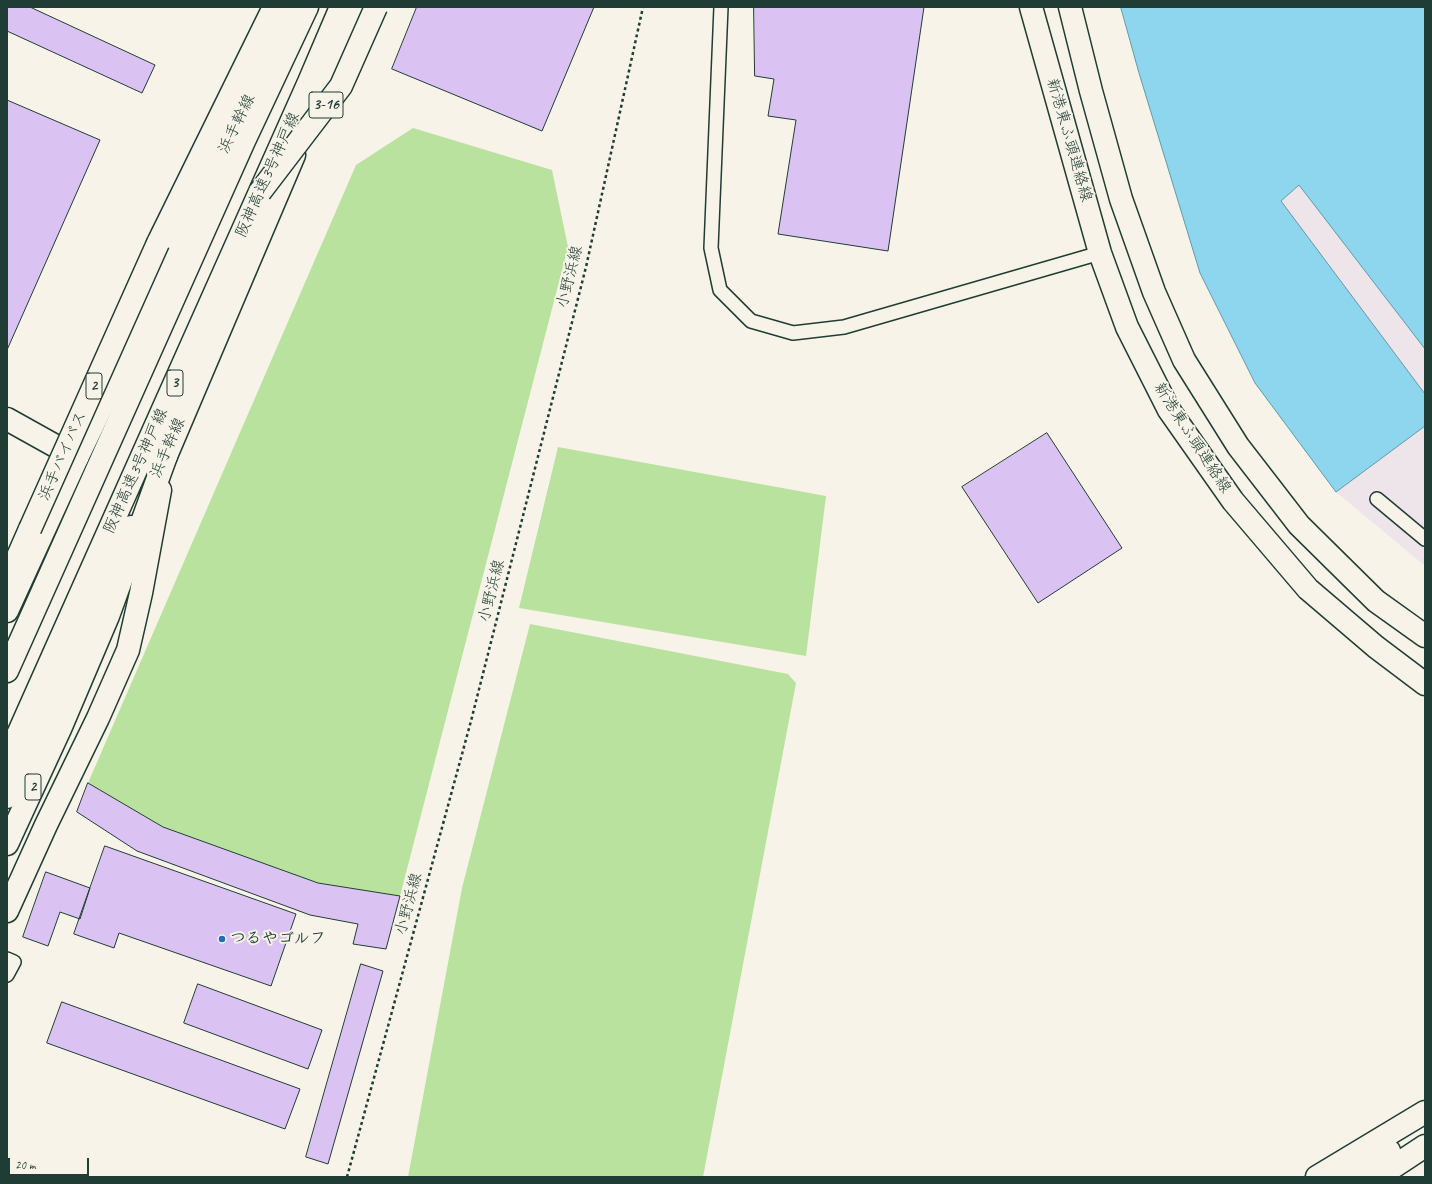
<!DOCTYPE html>
<html>
<head>
<meta charset="utf-8">
<style>
  body { margin:0 }
  #map { position:relative; width:1432px; height:1184px; overflow:hidden; background:#f7f3e8; font-family:Caveat,sans-serif }
  canvas { display:block }
  .frame { position:absolute; inset:0; border:8px solid #1f3d34; pointer-events:none }
  .scale { position:absolute; left:8px; top:1158px; width:81px; height:18px; box-sizing:border-box; border:2px solid #1f3d34; border-top:0; padding-left:5px; font-size:12px; line-height:14px; white-space:nowrap; color:#1f3d34; -webkit-text-stroke:3px #f7f3e8; paint-order:stroke }
</style>
</head>
<body>
<div id="map">
<canvas width="1432" height="1184"></canvas>
<div class="frame"></div>
<div class="scale">20 m</div>
</div>
<script>
const c = document.querySelector('canvas').getContext('2d');
c.lineJoin = 'round';
function fillPath(path, color) { c.fillStyle = color; c.fill(path, 'evenodd'); }
function stroke(path, color, width, dash) { c.strokeStyle = color; c.lineWidth = width; c.lineCap = dash ? 'butt' : 'round'; c.setLineDash(dash || []); c.stroke(path); }
function drawText(font, color, halo, rows, align = 'center') {
  c.font = font + ' Caveat,"Klee One",sans-serif'; c.lineWidth = 4; c.setLineDash([]); c.textBaseline = 'middle'; c.strokeStyle = halo; c.fillStyle = color; for (const [text, x, y, turn = 0] of rows) {
    c.save(); c.translate(x, y); c.rotate((+turn || 0) * Math.PI / 180); c.textAlign = isNaN(turn) ? turn : align; if (halo) c.strokeText(text, 0, 0); c.fillText(text, 0, 0); c.restore();
  }
}
const built = new Path2D(`
  M 1299,184 L 1425,349 L 1425,394 L 1281,201 Z
  M 1425,426 L 1425,566 L 1336,492 Z`);
const green = new Path2D(`
  M 413,128 L 552,170 L 568,247 L 400,896 L 318,883 L 163,827 L 88,783 L 356,165 Z
  M 558,447 L 826,496 L 806,656 L 519,608 Z
  M 530,624 L 788,674 L 796,683 L 703,1177 L 408,1177 L 462,888 Z`);
const water = new Path2D(`
  M 1121,7 L 1425,7 L 1425,349 L 1299,185 L 1281,201 L 1425,394 L 1425,426 L 1336,492 L 1255,383 L 1200,273 L 1139,73 Z`);
const building = new Path2D(`
  M 8,7 L 30,7 L 155,65 L 142,93 L 7,31 L 7,9 Z
  M 417,7 L 594,7 L 542,131 L 392,69 Z
  M 754,7 L 924,7 L 888,251 L 778,234 L 796,120 L 768,116 L 774,79 L 755,76 Z
  M 7,100 L 100,140 L 7,350 Z
  M 1047,433 L 1122,548 L 1038,603 L 962,487 Z
  M 88,783 L 163,827 L 318,883 L 400,896 L 386,949 L 353,944 L 358,924 L 310,915 L 137,851 L 77,812 Z
  M 105,846 L 296,914 L 271,986 L 119,933 L 114,948 L 74,934 Z
  M 46,872 L 90,888 L 80,919 L 60,912 L 48,946 L 23,937 Z
  M 361,964 L 383,971 L 328,1164 L 306,1157 Z
  M 198,984 L 322,1030 L 308,1069 L 184,1023 Z
  M 62,1002 L 300,1089 L 285,1129 L 47,1043 Z`);
const path = new Path2D(`
  M 347,1177 L 471,721 L 586,267 L 643,7`);
const service = new Path2D(`
  M 721,7 L 711,248 L 720,290 L 751,321 L 793,333 L 844,327 L 1100,253
  M 1377,499 L 1425,539
  M 7,959 L 14,962 L 7,975`);
const minor = new Path2D(`
  M 7,911 L 46,825 L 98,718 L 128,650 L 141,593 L 160,490`);
const tertiary = new Path2D(`
  M 1031,7 L 1100,253 L 1127,327 L 1169,410 L 1233,501 L 1308,589 L 1376,647 L 1425,684
  M 1070,7 L 1091,91 L 1121,199 L 1154,292 L 1184,360 L 1238,446 L 1299,525 L 1376,601 L 1425,636
  M 7,419 L 77,458
  M 1317,1177 L 1425,1112
  M 1348,1177 L 1389,1151
  M 1378,1177 L 1425,1146`);
const primary = new Path2D(`
  M 307,123 L 359,7
  M 158,472 L 166,456 L 294,155
  M 7,611 L 77,458 L 294,7
  M 7,797 L 131,527`);
const motorway = new Path2D(`
  M 158,243 L 274,7
  M 7,581 L 30,529
  M 7,671 L 244,141 L 307,7
  M 7,759 L 309,82 L 341,7
  M 7,844 L 60,729 L 108,616 L 166,456`);
const motorwayBridge = new Path2D(`
  M 260,192 L 341,86 L 376,7
  M 30,529 L 158,243`);
const markers = [
  [222,939,4,"#1f6fb2"]
];
const shields = [
  [326,105,34],
  [175,383,16],
  [94,386,16],
  [33,787,16]
];
const shieldNames = [
  ["3-16",326,105],
  ["3",175,383],
  ["2",94,386],
  ["2",33,787]
];
const streetNames = [
  ["浜手幹線",237,124,-64],
  ["新港東ふ頭連絡線",1069,140,74],
  ["阪神高速3号神戸線",268,175,-66],
  ["小野浜線",570,277,-76],
  ["新港東ふ頭連絡線",1192,438,57],
  ["浜手幹線",168,448,-66],
  ["浜手バイパス",63,456,-66],
  ["阪神高速3号神戸線",136,471,-66],
  ["小野浜線",492,591,-76],
  ["小野浜線",409,904,-75]
];
const poiNames = [
  ["つるやゴルフ",230,939]
];
fillPath(built, '#eee5eb');
fillPath(green, '#b9e29e');
fillPath(water, '#8dd6ee');
stroke(water, '#6199a4', 1);
fillPath(building, '#dac3f3');
stroke(building, '#1f3d34', 1);
stroke(service, '#1f3d34', 16);
stroke(minor, '#1f3d34', 25);
stroke(tertiary, '#1f3d34', 25);
stroke(primary, '#1f3d34', 25);
stroke(motorway, '#1f3d34', 25);
stroke(path, '#1f3d34', 2.5, [3, 3]);
stroke(service, '#f7f3e8', 13);
stroke(minor, '#f7f3e8', 22);
stroke(tertiary, '#f7f3e8', 22);
stroke(primary, '#f7f3e8', 22);
stroke(motorway, '#f7f3e8', 22);
stroke(motorwayBridge, '#1f3d34', 25, []);
stroke(motorwayBridge, '#f7f3e8', 22);
for (const [x, y, r, color] of markers) { const dot = new Path2D(); dot.arc(x, y, r, 0, 2 * Math.PI); c.fillStyle = color; c.fill(dot); stroke(dot, '#f7f3e8', 1.5); }
for (const [x, y, w] of shields) { const box = new Path2D(); box.roundRect(x - w / 2, y - 13, w, 26, 3); c.fillStyle = '#f7f3e8'; c.fill(box); stroke(box, '#1f3d34', 1); }
drawText('bold 15px', '#1f3d34', null, shieldNames);
drawText('16px', '#1f3d34', '#f7f3e8', streetNames);
drawText('bold 16px', '#1f3d34', '#f7f3e8', poiNames, 'left');
</script>
</body>
</html>
